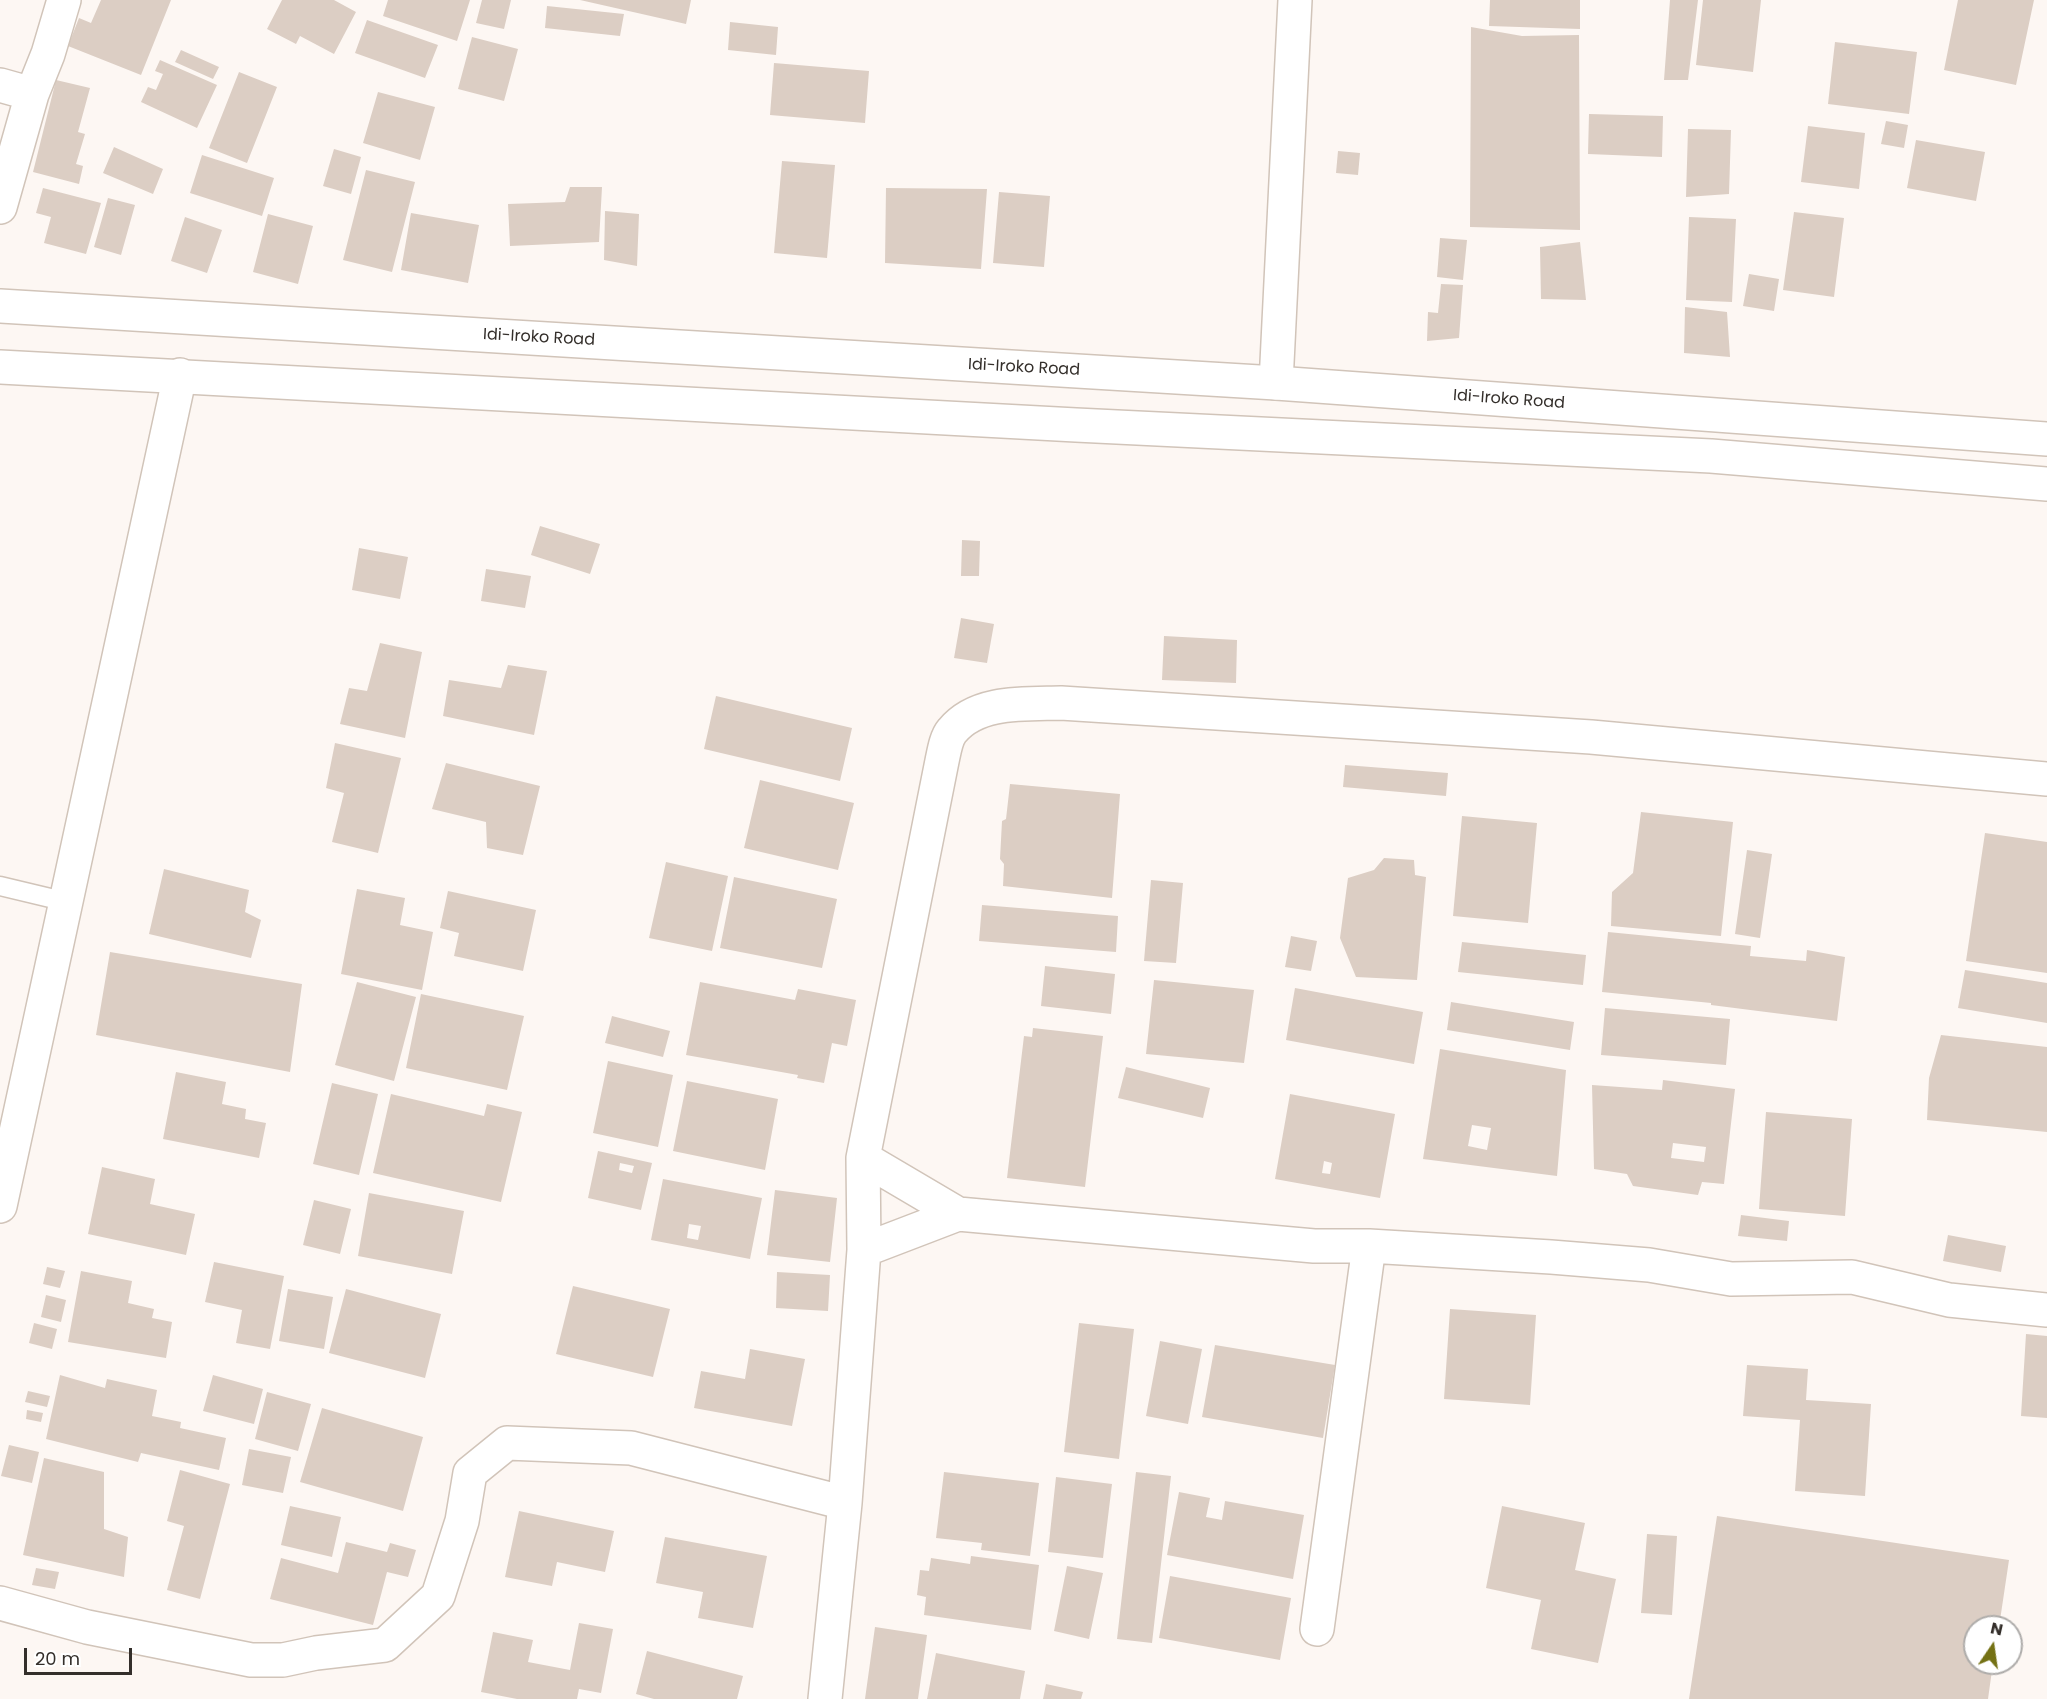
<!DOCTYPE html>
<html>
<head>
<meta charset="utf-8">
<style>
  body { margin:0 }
  #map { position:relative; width:2047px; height:1699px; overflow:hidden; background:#fdf7f3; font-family:Poppins,sans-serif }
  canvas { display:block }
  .north { position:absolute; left:1963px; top:1615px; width:60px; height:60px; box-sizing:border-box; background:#fff; border:2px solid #aeacaa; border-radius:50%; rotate:13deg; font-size:16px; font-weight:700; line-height:24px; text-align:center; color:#342f2b }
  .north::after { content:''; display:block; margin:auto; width:21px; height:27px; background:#747114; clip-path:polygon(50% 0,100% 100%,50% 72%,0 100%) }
  .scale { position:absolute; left:24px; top:1648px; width:108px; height:27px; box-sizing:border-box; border:3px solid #342f2b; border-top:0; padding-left:8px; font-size:18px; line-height:21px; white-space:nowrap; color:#342f2b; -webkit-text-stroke:4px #fff; paint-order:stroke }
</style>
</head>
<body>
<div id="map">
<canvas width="2047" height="1699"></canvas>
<div class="north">N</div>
<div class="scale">20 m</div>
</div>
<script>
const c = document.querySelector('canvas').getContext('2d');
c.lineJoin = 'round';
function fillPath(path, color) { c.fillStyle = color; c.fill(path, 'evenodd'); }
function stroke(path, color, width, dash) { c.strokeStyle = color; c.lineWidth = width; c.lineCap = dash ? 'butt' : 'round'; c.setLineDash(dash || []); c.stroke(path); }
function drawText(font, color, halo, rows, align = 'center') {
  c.font = font + ' Poppins,sans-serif'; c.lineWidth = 6; c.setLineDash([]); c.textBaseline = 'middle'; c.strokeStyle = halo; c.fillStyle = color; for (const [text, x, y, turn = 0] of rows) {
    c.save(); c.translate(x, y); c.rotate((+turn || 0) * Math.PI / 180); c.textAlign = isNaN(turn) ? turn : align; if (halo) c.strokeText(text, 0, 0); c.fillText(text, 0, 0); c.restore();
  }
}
const building = new Path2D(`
  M 101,0 L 171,0 L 141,75 L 68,46 L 79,18 L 91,23 Z
  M 282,0 L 334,0 L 356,12 L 334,54 L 300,36 L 296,44 L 267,29 Z
  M 388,0 L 470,0 L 457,41 L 383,16 Z
  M 482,0 L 511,0 L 504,29 L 476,23 Z
  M 580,0 L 691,0 L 686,24 Z
  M 1490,0 L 1580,0 L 1580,29 L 1489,26 Z
  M 1670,0 L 1698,0 L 1688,80 L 1664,80 Z
  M 1703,0 L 1761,0 L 1753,72 L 1696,65 Z
  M 1958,0 L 2034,0 L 2016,85 L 1944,70 Z
  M 547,6 L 624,14 L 620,36 L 545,28 Z
  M 367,20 L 438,45 L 425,78 L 355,53 Z
  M 730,22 L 778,27 L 776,55 L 728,50 Z
  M 1471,27 L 1522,36 L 1579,35 L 1580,230 L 1470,227 Z
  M 472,37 L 518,49 L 504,101 L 458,89 Z
  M 1835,42 L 1917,52 L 1909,114 L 1828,104 Z
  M 181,50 L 219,67 L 213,79 L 175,62 Z
  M 160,60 L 217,85 L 197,128 L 141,102 L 148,87 L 156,90 L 163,74 L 155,71 Z
  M 774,63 L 869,71 L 865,123 L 770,115 Z
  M 239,72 L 277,87 L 247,163 L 209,148 Z
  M 56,80 L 90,88 L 78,132 L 85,134 L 76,164 L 83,166 L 79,184 L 33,172 Z
  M 378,92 L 435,107 L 420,160 L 363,143 Z
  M 1589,114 L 1663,116 L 1662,157 L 1588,154 Z
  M 1886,121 L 1908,125 L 1904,148 L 1881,144 Z
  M 1808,126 L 1865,133 L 1859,189 L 1801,182 Z
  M 1688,129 L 1731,130 L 1729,194 L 1686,197 Z
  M 1916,140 L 1985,152 L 1976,201 L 1907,188 Z
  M 114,147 L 163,169 L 153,194 L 103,173 Z
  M 334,149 L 361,157 L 351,194 L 323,186 Z
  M 1338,151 L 1360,153 L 1358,175 L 1336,173 Z
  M 202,155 L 274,178 L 262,216 L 190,193 Z
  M 782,161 L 835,165 L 827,258 L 774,253 Z
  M 366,170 L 415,182 L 392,272 L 343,260 Z
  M 570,187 L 602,187 L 599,242 L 510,246 L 508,204 L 565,202 Z
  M 43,188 L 101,203 L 86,254 L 44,243 L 51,217 L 36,213 Z
  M 886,188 L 987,189 L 981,269 L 885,263 Z
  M 999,192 L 1050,196 L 1044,267 L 993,263 Z
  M 108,198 L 135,205 L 121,255 L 94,247 Z
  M 605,211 L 639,214 L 637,266 L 604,260 Z
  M 1794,212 L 1844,218 L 1834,297 L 1783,290 Z
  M 411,213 L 479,225 L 468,283 L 401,270 Z
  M 268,214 L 313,226 L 298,284 L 253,272 Z
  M 185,217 L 222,230 L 207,273 L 171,261 Z
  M 1689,217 L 1736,219 L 1732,302 L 1686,300 Z
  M 1440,238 L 1467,240 L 1463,280 L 1437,277 Z
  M 1580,242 L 1586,300 L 1541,299 L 1540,247 Z
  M 1749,274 L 1779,279 L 1774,311 L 1743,306 Z
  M 1441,284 L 1463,285 L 1459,338 L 1427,341 L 1428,312 L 1438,313 Z
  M 1685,307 L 1727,312 L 1730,357 L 1684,353 Z
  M 540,526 L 600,544 L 590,574 L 531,555 Z
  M 962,540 L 980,541 L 979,576 L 961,576 Z
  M 359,548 L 408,557 L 400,599 L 352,590 Z
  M 486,569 L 531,576 L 525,608 L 481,601 Z
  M 961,618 L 994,624 L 987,663 L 954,658 Z
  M 1164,636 L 1237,640 L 1236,683 L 1162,680 Z
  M 380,643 L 422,652 L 405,738 L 340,724 L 349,688 L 367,691 Z
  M 508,665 L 547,671 L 534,735 L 443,716 L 449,680 L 501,688 Z
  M 716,696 L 852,728 L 840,781 L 704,749 Z
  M 335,743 L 401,758 L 378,853 L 332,842 L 344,793 L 326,788 Z
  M 446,763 L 540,786 L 523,855 L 487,848 L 486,822 L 432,809 Z
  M 1345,765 L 1448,773 L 1446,796 L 1343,787 Z
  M 760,780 L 854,803 L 838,870 L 744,848 Z
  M 1010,784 L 1120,794 L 1112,898 L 1003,886 L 1004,864 L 1000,859 L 1002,821 L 1006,819 Z
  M 1641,812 L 1733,822 L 1721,936 L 1611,926 L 1612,892 L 1633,873 Z
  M 1462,816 L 1537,823 L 1528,923 L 1453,916 Z
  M 1985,833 L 2047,842 L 2047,973 L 1966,961 Z
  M 1747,850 L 1772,854 L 1760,938 L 1735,934 Z
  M 1384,858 L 1414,860 L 1415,875 L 1426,877 L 1417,980 L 1356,977 L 1340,938 L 1348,878 L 1374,870 Z
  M 666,862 L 728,876 L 712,951 L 649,938 Z
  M 164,869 L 249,890 L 245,912 L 261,920 L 251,958 L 149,934 Z
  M 734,877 L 837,899 L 822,968 L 720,948 Z
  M 1151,880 L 1183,883 L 1176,963 L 1144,961 Z
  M 357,889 L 405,898 L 400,925 L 433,932 L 422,990 L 341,974 Z
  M 448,891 L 536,910 L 523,971 L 454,956 L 459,933 L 440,928 Z
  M 982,905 L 1118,916 L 1116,952 L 979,941 Z
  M 1608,932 L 1751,946 L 1750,956 L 1806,961 L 1807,950 L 1845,957 L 1837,1021 L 1711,1005 L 1711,1003 L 1602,992 Z
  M 1291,936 L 1317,941 L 1311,971 L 1285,967 Z
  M 1462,942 L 1586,955 L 1583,985 L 1458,972 Z
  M 110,952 L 302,984 L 290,1072 L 96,1035 Z
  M 1045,966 L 1115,974 L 1111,1014 L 1041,1006 Z
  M 1965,970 L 2047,983 L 2047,1023 L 1958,1008 Z
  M 1154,980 L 1254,990 L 1244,1063 L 1146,1054 Z
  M 357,982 L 416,997 L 394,1081 L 335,1065 Z
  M 700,982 L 795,1000 L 798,989 L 856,1000 L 847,1046 L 832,1043 L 824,1083 L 797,1078 L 798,1075 L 686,1055 Z
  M 1295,988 L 1423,1012 L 1414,1064 L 1286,1040 Z
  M 421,994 L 524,1016 L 507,1090 L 406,1068 Z
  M 1451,1002 L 1574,1022 L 1570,1050 L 1447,1030 Z
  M 1605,1008 L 1730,1019 L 1726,1065 L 1601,1055 Z
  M 612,1016 L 670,1031 L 663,1057 L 605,1043 Z
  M 1033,1028 L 1103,1036 L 1085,1187 L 1007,1178 L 1024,1036 L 1032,1037 Z
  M 1941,1035 L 2047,1047 L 2047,1132 L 1927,1120 L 1929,1078 Z
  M 1440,1049 L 1566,1070 L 1557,1176 L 1423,1159 ZM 1472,1125 L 1491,1128 L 1487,1150 L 1468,1146 Z
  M 608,1061 L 673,1075 L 658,1147 L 593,1133 Z
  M 1126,1067 L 1210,1088 L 1203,1118 L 1118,1098 Z
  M 176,1072 L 226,1082 L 222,1104 L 246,1109 L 245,1119 L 266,1123 L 259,1158 L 163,1139 Z
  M 1663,1080 L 1735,1089 L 1724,1184 L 1702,1182 L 1698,1195 L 1633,1186 L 1627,1174 L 1594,1169 L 1592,1085 L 1662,1090 ZM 1673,1143 L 1706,1147 L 1704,1162 L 1671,1158 Z
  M 687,1081 L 778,1099 L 765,1170 L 673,1151 Z
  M 332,1083 L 378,1094 L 359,1175 L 313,1164 Z
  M 391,1094 L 484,1116 L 487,1104 L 522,1112 L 501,1202 L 373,1173 Z
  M 1290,1094 L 1395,1114 L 1380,1198 L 1275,1179 ZM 1324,1161 L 1332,1163 L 1330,1174 L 1322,1173 Z
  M 1766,1112 L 1852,1119 L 1845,1216 L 1759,1209 Z
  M 598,1151 L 652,1163 L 641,1210 L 588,1198 ZM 620,1163 L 634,1166 L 632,1173 L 619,1170 Z
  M 102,1167 L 155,1179 L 150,1204 L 195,1214 L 186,1255 L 88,1234 Z
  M 663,1179 L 762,1198 L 750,1259 L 651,1240 ZM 689,1224 L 701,1226 L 698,1240 L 687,1238 Z
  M 775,1190 L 837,1198 L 830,1262 L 767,1255 Z
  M 369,1193 L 464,1211 L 452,1274 L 358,1256 Z
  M 314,1200 L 351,1209 L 340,1254 L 303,1245 Z
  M 1741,1215 L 1789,1221 L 1787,1241 L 1738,1236 Z
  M 1948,1235 L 2006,1246 L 2001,1272 L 1943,1261 Z
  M 214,1262 L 284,1276 L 270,1349 L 236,1343 L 242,1310 L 205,1302 Z
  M 47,1267 L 65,1271 L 60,1288 L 43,1284 Z
  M 81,1271 L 132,1281 L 128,1303 L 154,1309 L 152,1318 L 172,1322 L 166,1358 L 68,1342 Z
  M 777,1272 L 830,1275 L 828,1311 L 776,1308 Z
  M 573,1286 L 670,1309 L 653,1377 L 556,1354 Z
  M 288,1289 L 333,1297 L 324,1349 L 279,1341 Z
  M 346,1289 L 441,1314 L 425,1378 L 329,1353 Z
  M 46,1295 L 66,1300 L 61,1322 L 41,1317 Z
  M 1450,1309 L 1536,1315 L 1530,1405 L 1444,1399 Z
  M 34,1323 L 57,1329 L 52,1349 L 29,1343 Z
  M 1079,1323 L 1134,1329 L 1119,1459 L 1064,1452 Z
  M 2026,1334 L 2047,1336 L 2047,1418 L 2021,1416 Z
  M 1160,1341 L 1202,1349 L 1188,1424 L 1146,1416 Z
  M 1215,1345 L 1335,1365 L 1323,1438 L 1202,1417 Z
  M 750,1349 L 805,1359 L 792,1426 L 694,1408 L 701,1371 L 745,1379 Z
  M 1747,1365 L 1808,1369 L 1806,1400 L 1871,1404 L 1865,1496 L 1795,1491 L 1800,1420 L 1743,1416 Z
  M 60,1375 L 105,1388 L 107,1379 L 157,1390 L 152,1416 L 181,1422 L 180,1428 L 226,1438 L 219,1470 L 141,1453 L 138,1462 L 46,1439 Z
  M 213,1375 L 263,1389 L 254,1424 L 203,1411 Z
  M 28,1391 L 50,1396 L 47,1407 L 25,1402 Z
  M 267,1392 L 311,1404 L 298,1451 L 255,1439 Z
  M 322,1408 L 423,1437 L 403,1511 L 300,1482 Z
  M 27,1410 L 43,1413 L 41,1422 L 26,1419 Z
  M 9,1445 L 39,1452 L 32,1483 L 1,1476 Z
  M 249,1449 L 291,1457 L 283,1493 L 242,1485 Z
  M 44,1458 L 104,1472 L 104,1529 L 128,1537 L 124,1577 L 23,1555 Z
  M 180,1470 L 230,1484 L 200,1599 L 167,1590 L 184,1526 L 167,1521 Z
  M 944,1472 L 1039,1483 L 1030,1556 L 981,1550 L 982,1543 L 936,1538 Z
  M 1136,1472 L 1171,1476 L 1152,1643 L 1117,1639 Z
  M 1056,1477 L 1112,1484 L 1103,1558 L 1048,1552 Z
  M 1179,1492 L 1210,1498 L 1206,1517 L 1222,1520 L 1225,1501 L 1304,1515 L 1293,1579 L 1167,1555 Z
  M 290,1506 L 341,1517 L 332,1557 L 281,1545 Z
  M 1502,1506 L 1585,1523 L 1575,1570 L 1616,1579 L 1598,1663 L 1531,1649 L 1541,1600 L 1486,1588 Z
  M 519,1511 L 614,1531 L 605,1572 L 557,1562 L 552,1586 L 505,1577 Z
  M 1717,1516 L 2009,1560 L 1999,1627 L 1975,1627 L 1975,1663 L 1993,1663 L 1988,1699 L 1689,1699 Z
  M 1647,1534 L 1677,1536 L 1672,1615 L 1641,1613 Z
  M 665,1537 L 767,1556 L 753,1628 L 698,1618 L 703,1592 L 656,1583 Z
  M 346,1542 L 387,1552 L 390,1543 L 416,1550 L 408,1577 L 387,1572 L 373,1625 L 270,1599 L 281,1558 L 338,1573 Z
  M 971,1556 L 1039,1565 L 1031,1630 L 924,1615 L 926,1597 L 917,1595 L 920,1570 L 929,1571 L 931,1558 L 970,1564 Z
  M 1067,1566 L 1103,1573 L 1089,1639 L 1054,1631 Z
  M 36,1568 L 59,1572 L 55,1589 L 32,1585 Z
  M 1170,1576 L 1291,1598 L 1280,1660 L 1159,1638 Z
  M 579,1623 L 613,1629 L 601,1693 L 579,1689 L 577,1699 L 517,1699 L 481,1692 L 493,1632 L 533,1640 L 528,1662 L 570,1670 Z
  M 875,1627 L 927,1635 L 918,1699 L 865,1699 Z
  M 647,1651 L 743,1676 L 737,1699 L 654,1699 L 636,1694 Z
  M 936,1653 L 1025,1671 L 1020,1699 L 927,1699 Z
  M 1046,1684 L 1083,1692 L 1081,1699 L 1043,1699 Z`);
const service = new Path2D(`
  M 0,886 L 67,902`);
const minor = new Path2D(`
  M 0,85 L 32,94
  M 0,207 L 32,94 L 48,54 L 64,0
  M 1276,383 L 1295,0
  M 863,1158 L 958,1214 L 1314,1246 L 1369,1246 L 1551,1257 L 1649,1265 L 1731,1279 L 1852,1277 L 1949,1300 L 2047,1310
  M 0,1206 L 180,375
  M 864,1250 L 958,1214
  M 0,1603 L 87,1627 L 251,1660 L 283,1660 L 316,1653 L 385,1645 L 438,1596 L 462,1521 L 470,1473 L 507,1443 L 631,1448 L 845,1503
  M 1317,1629 L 1369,1246
  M 825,1699 L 845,1503 L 864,1250 L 863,1158 L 942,761 C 944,752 946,738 952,731 C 977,700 1026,704 1061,703 L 1591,737 L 2047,779`);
const trunk = new Path2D(`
  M 0,306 L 1276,383 L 2047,439
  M 0,367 L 1076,425 L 1711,456 L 2047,484`);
const streetNames = [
  ["Idi-Iroko Road",539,338,3],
  ["Idi-Iroko Road",1024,368,3],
  ["Idi-Iroko Road",1509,400,4]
];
fillPath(building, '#dccec4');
stroke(service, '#d1c4b9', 21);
stroke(minor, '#d1c4b9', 36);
stroke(trunk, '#d1c4b9', 36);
stroke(service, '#fff', 18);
stroke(minor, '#fff', 33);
stroke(trunk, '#fff', 33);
drawText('16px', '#342f2b', '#fff', streetNames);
</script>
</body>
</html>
